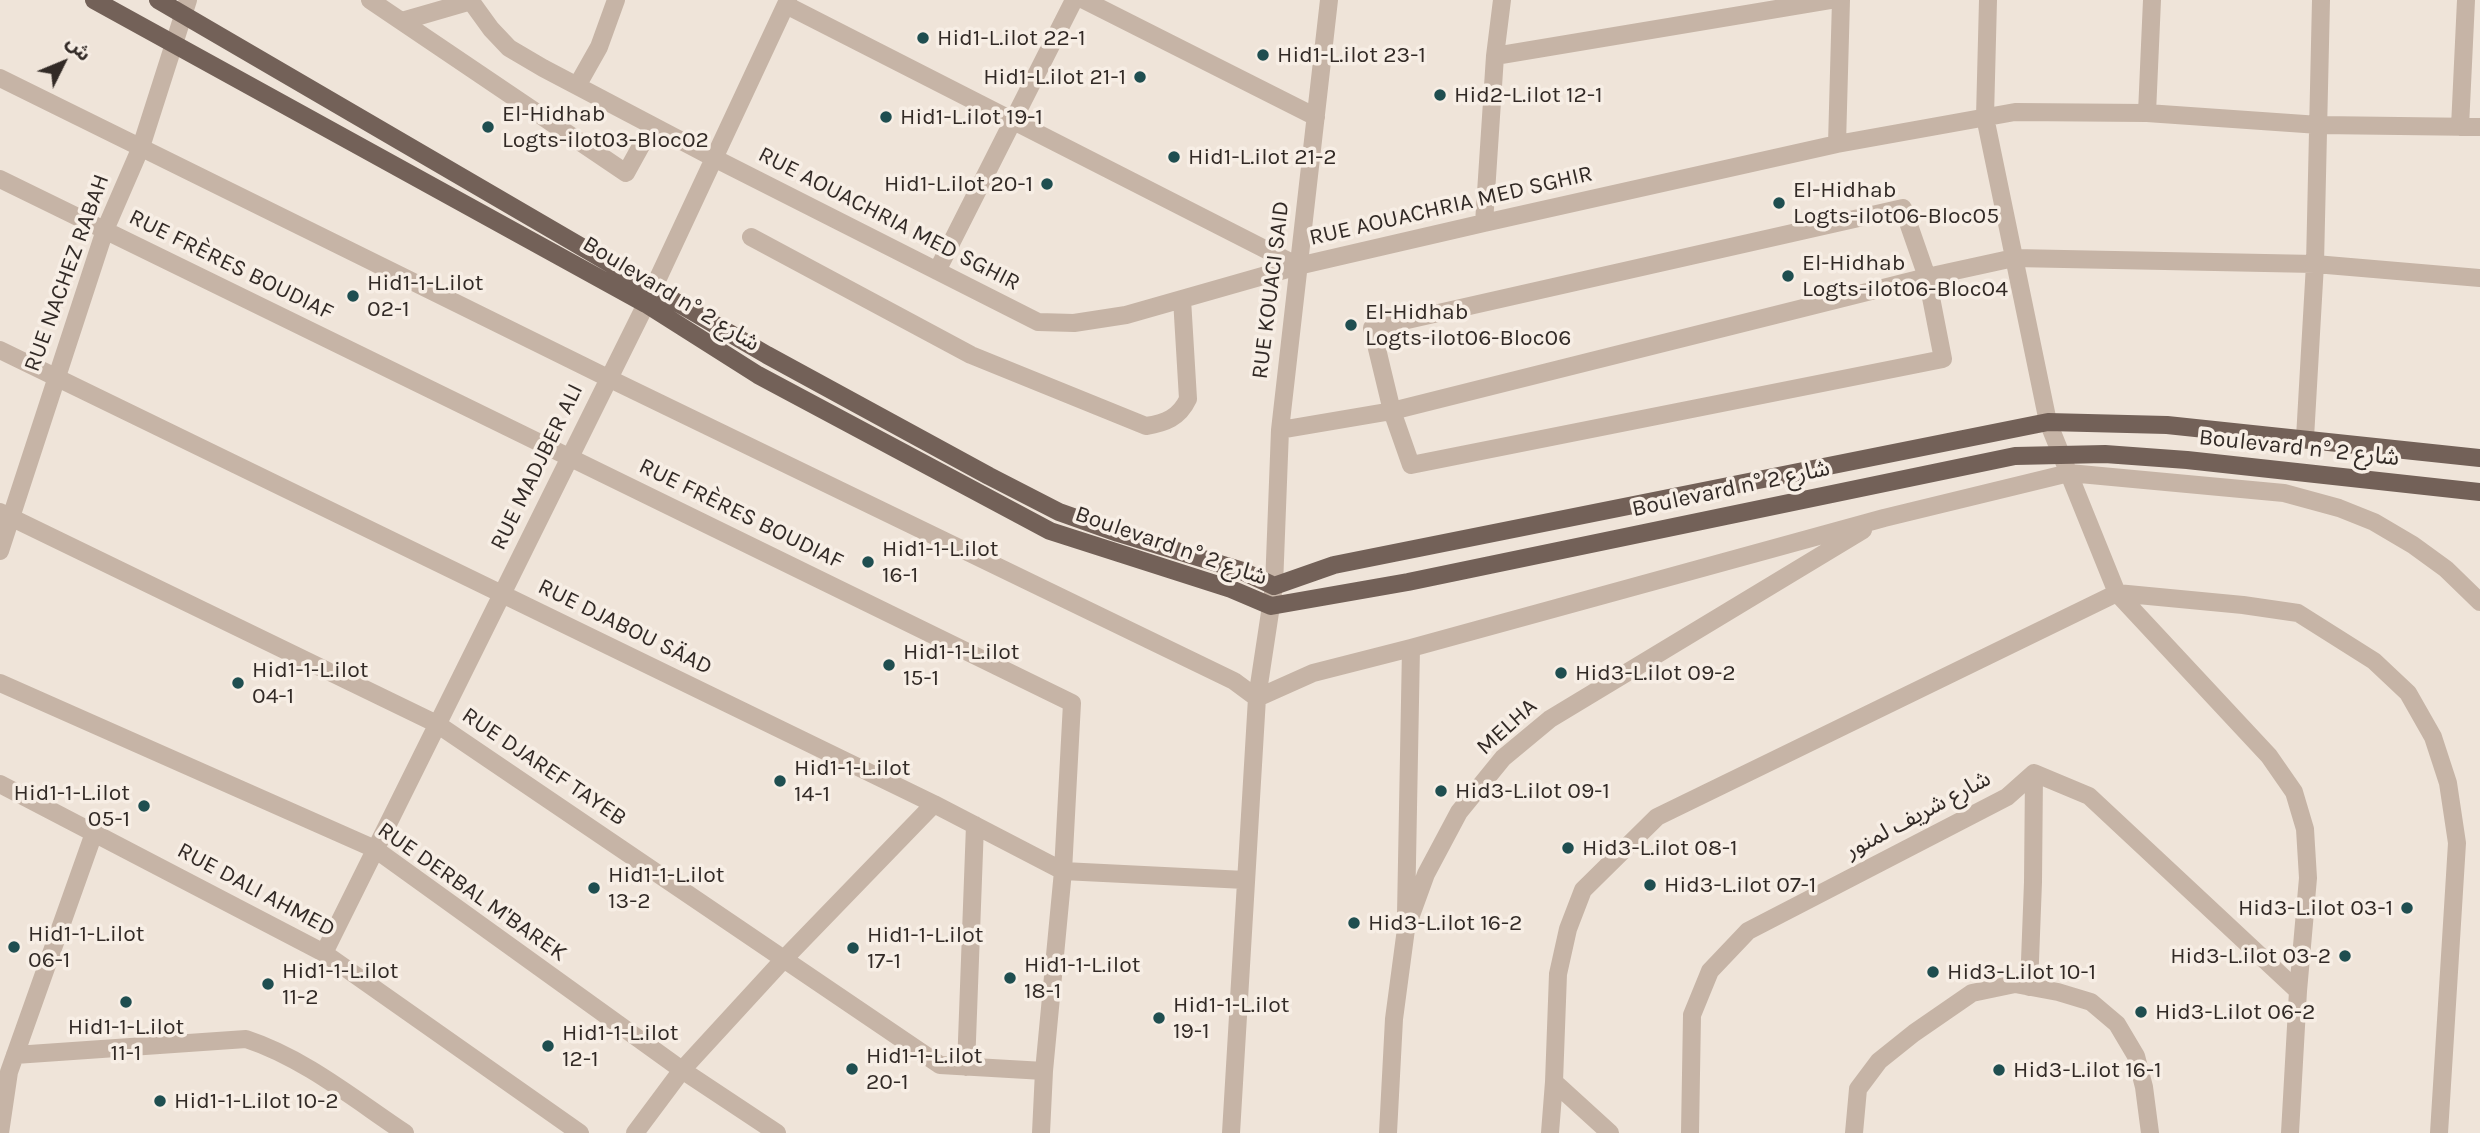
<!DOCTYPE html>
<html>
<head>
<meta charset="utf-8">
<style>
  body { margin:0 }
  #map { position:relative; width:2480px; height:1133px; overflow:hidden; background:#efe4d9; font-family:Karla,"Noto Sans Arabic",sans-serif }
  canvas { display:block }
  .north { position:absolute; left:28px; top:28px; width:70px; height:70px; -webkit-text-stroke:5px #f7eee5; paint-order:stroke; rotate:47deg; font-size:19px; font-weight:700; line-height:28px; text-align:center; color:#322a26 }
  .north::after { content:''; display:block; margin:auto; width:24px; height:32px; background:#322a26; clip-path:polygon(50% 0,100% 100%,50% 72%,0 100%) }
</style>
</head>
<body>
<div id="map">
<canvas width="2480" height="1133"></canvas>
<div class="north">ش</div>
</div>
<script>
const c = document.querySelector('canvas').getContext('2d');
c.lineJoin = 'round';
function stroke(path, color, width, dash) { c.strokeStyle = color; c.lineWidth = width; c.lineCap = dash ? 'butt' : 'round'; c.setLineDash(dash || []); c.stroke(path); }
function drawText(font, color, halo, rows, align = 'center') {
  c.font = font + ' Karla,"Noto Sans Arabic",sans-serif'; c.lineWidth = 7; c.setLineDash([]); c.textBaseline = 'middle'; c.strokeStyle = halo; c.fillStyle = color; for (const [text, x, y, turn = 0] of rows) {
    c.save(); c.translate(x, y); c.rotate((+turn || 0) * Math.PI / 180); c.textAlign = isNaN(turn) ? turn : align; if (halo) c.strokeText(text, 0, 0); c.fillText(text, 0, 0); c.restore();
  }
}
const minor = new Path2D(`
  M 370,0 L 626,173 L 652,126
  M 470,0 L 491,29 L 509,48 L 543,68 L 714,158 L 1038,322 L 1074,323 L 1126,315 L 1298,266 L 1484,223 L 1837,144 L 2015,112 L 2147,113 L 2319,125 L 2480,127
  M 1084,0 L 1316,117
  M 1988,0 L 1985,117 L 2048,422 L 2117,593 L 2269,756 L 2294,792 L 2305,829 L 2308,878 L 2298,991 L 2290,1133
  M 786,5 L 1298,266
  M 402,21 L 471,1
  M 1495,56 L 1830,0
  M 0,78 L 608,378 L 1234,681 L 1257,698 L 1313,673 L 1411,648 L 1884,518 L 2069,473 L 2284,493 L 2339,508 L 2374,522 L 2413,545 L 2446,569 L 2480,602
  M 577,86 L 599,47 L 616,0
  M 2147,113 L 2152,0
  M 2460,127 L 2466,0
  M 1837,144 L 1841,0
  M 0,179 L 1072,703 L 1063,871 L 1044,1071 L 1041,1133
  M 1903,208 L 1927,277 L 1943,359 L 1411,465 L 1392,411 L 1372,328 Z
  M 1484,223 L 1495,56 L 1502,0
  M 751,237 L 971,355 L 1146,426 C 1165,423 1179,418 1188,399 L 1182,299
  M 937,271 L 1074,0
  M 0,350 L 934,804 L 1063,871 L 1245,880
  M 1280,430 L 1392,411 L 1927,277 L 2014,258 L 2315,264 L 2480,278
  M 2305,438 L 2315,264 L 2321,0
  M 0,512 L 437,724 L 940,1065 L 1044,1071
  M 0,551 L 105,230 L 141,147 L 188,0
  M 0,683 L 375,849 L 682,1070 L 777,1133
  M 0,784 L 324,953 L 580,1133
  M 1406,915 L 1411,648
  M 324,953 L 646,304 L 788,0
  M 2029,987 L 2033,882 L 2034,773
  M 15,1055 L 246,1039 C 304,1058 354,1099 405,1133
  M 966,1067 L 975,825
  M 1554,1082 L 1610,1133
  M 0,1133 L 9,1072 L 94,833
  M 635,1133 L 682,1070 L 784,959 L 934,804
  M 1231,1133 L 1257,698 L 1274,586 L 1280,430 L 1329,0
  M 1388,1133 L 1394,1019 L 1406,929 L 1426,874 L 1459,812 L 1503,758 L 1550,719 L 1863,530
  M 1550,1133 L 1554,1082 L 1558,974 L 1568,929 L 1583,890 L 1657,817 L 2117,593 L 2243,605 L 2298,613 L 2374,661 L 2408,693 L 2433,737 L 2448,783 L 2457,843 L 2439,1133
  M 1690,1133 L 1692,1015 L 1710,971 L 1748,931 L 2007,797 L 2034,773 L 2089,796 L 2298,991
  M 1854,1133 L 1858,1089 L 1879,1061 L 1914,1033 L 1972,993 L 2015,984 L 2058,992 L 2091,1002 L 2117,1024 L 2136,1056 L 2144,1087 L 2150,1133`);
const major = new Path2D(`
  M 94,0 L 646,304 L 758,375 L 1050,531 L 1231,589 L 1271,606 L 1408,582 L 2015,456 L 2105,454 L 2187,460 L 2480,492
  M 158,0 L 767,355 L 989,476 L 1059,512 L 1118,533 L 1240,570 L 1274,586 L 1334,565 L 2048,422 L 2167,425 L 2480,458`);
const markers = [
  [923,38,7,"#1f4e50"],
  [1263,55,7,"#1f4e50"],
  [1140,77,7,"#1f4e50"],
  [1440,95,7,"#1f4e50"],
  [886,117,7,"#1f4e50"],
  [488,127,7,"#1f4e50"],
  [1174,157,7,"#1f4e50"],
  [1047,184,7,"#1f4e50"],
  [1779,203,7,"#1f4e50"],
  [1788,276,7,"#1f4e50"],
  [353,296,7,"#1f4e50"],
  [1351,325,7,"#1f4e50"],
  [868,562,7,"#1f4e50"],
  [889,665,7,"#1f4e50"],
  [1561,673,7,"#1f4e50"],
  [238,683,7,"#1f4e50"],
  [780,781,7,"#1f4e50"],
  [1441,791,7,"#1f4e50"],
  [144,806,7,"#1f4e50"],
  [1568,848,7,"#1f4e50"],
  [1650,885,7,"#1f4e50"],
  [594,888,7,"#1f4e50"],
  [2407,908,7,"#1f4e50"],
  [1354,923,7,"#1f4e50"],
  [14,947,7,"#1f4e50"],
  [853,948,7,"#1f4e50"],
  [2345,956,7,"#1f4e50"],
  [1933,972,7,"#1f4e50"],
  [1010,978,7,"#1f4e50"],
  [268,984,7,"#1f4e50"],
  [126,1002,7,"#1f4e50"],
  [2141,1012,7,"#1f4e50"],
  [1159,1018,7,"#1f4e50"],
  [548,1046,7,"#1f4e50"],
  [852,1069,7,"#1f4e50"],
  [1999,1070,7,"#1f4e50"],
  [160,1101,7,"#1f4e50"]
];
const poiNames = [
  ["Hid1-L.ilot 22-1",937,38],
  ["Hid1-L.ilot 23-1",1277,55],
  ["Hid1-L.ilot 21-1",1126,77,"right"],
  ["Hid2-L.ilot 12-1",1454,95],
  ["El-Hidhab",502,114],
  ["Logts-ilot03-Bloc02",502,140],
  ["Hid1-L.ilot 19-1",900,117],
  ["Hid1-L.ilot 21-2",1188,157],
  ["Hid1-L.ilot 20-1",1033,184,"right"],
  ["El-Hidhab",1793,190],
  ["Logts-ilot06-Bloc05",1793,216],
  ["El-Hidhab",1802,263],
  ["Logts-ilot06-Bloc04",1802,289],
  ["Hid1-1-L.ilot",367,283],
  ["02-1",367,309],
  ["El-Hidhab",1365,312],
  ["Logts-ilot06-Bloc06",1365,338],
  ["Hid1-1-L.ilot",882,549],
  ["16-1",882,575],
  ["Hid1-1-L.ilot",903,652],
  ["15-1",903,678],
  ["Hid1-1-L.ilot",252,670],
  ["04-1",252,696],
  ["Hid3-L.ilot 09-2",1575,673],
  ["Hid1-1-L.ilot",794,768],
  ["14-1",794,794],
  ["Hid3-L.ilot 09-1",1455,791],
  ["Hid1-1-L.ilot",130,793,"right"],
  ["05-1",130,819,"right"],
  ["Hid3-L.ilot 08-1",1582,848],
  ["Hid1-1-L.ilot",608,875],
  ["13-2",608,901],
  ["Hid3-L.ilot 07-1",1664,885],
  ["Hid3-L.ilot 03-1",2393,908,"right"],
  ["Hid3-L.ilot 16-2",1368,923],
  ["Hid1-1-L.ilot",28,934],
  ["06-1",28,960],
  ["Hid1-1-L.ilot",867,935],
  ["17-1",867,961],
  ["Hid3-L.ilot 03-2",2331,956,"right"],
  ["Hid1-1-L.ilot",1024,965],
  ["18-1",1024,991],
  ["Hid1-1-L.ilot",282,971],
  ["11-2",282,997],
  ["Hid3-L.ilot 10-1",1947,972],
  ["Hid1-1-L.ilot",1173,1005],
  ["19-1",1173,1031],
  ["Hid3-L.ilot 06-2",2155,1012],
  ["Hid1-1-L.ilot",126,1027,"center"],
  ["11-1",126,1053,"center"],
  ["Hid1-1-L.ilot",562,1033],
  ["12-1",562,1059],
  ["Hid1-1-L.ilot",866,1056],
  ["20-1",866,1082],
  ["Hid3-L.ilot 16-1",2013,1070],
  ["Hid1-1-L.ilot 10-2",174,1101]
];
const streetNames = [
  ["RUE AOUACHRIA MED SGHIR",1451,206,-13],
  ["RUE AOUACHRIA MED SGHIR",889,219,27],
  ["RUE FRÈRES BOUDIAF",231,265,26],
  ["RUE NACHEZ RABAH",67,273,-70],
  ["RUE KOUACI SAID",1271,290,-83],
  ["Boulevard n° شارع 2",671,294,31],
  ["Boulevard n° شارع 2",2299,448,6],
  ["RUE MADJBER ALI",537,467,-64],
  ["Boulevard n° شارع 2",1731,489,-12],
  ["RUE FRÈRES BOUDIAF",741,514,26],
  ["Boulevard n° شارع 2",1171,546,19],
  ["RUE DJABOU SÄAD",625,627,26],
  ["MELHA",1507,727,-42],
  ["RUE DJAREF TAYEB",544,767,34],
  ["شارع شريف لمنور",1918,815,-28],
  ["RUE DALI AHMED",256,890,28],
  ["RUE DERBAL M'BAREK",472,892,35]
];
stroke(minor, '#c6b4a6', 18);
stroke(major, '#736158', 18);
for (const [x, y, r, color] of markers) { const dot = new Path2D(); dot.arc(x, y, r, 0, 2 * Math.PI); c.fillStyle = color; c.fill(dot); stroke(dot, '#f7eee5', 2.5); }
drawText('23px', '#322a26', '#f7eee5', poiNames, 'left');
drawText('23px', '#322a26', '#f7eee5', streetNames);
</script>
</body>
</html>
